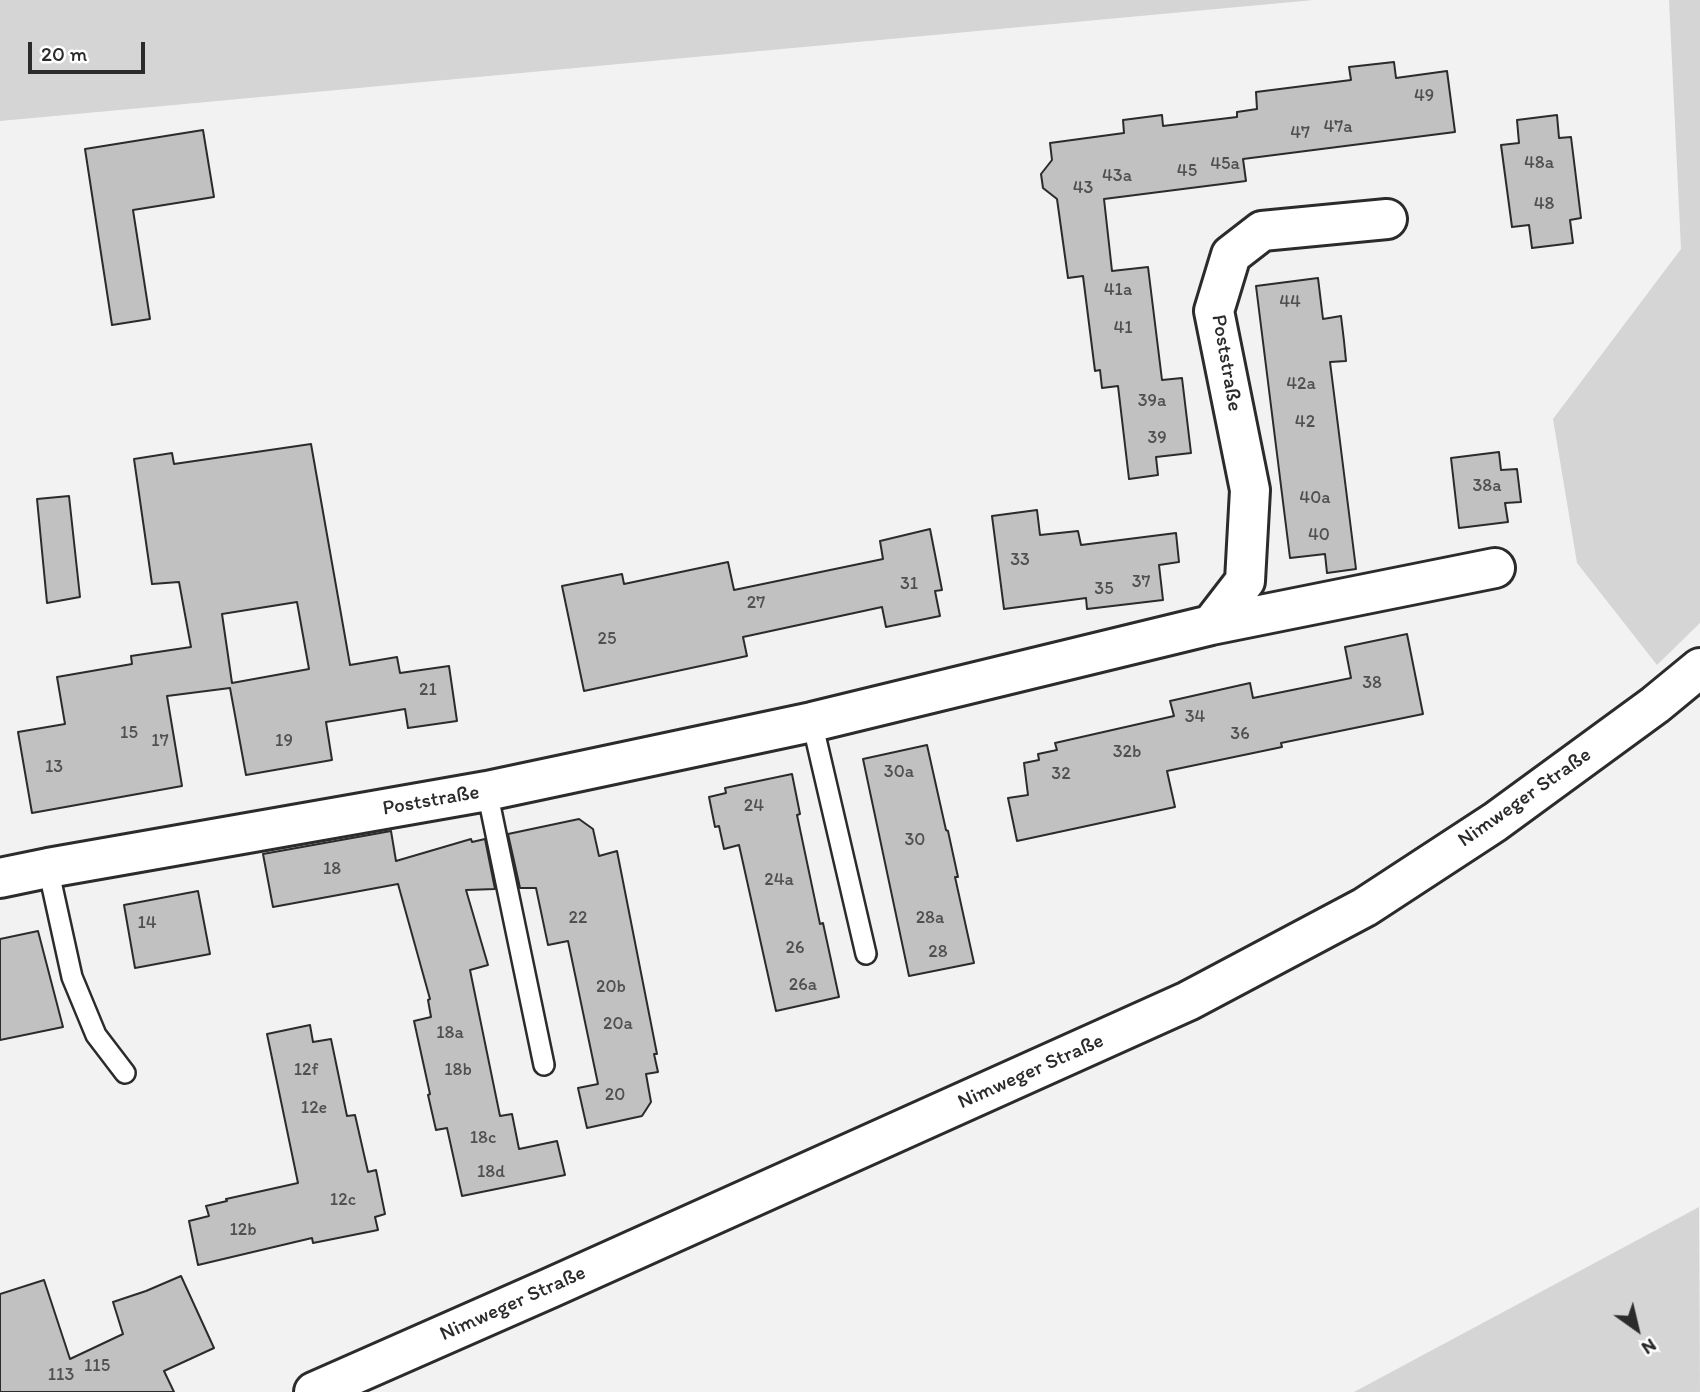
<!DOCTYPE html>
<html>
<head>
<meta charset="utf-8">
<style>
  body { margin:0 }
  #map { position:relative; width:1700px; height:1392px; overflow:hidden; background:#f2f2f2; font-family:Itim,sans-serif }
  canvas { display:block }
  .north { position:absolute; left:1602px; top:1294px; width:70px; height:70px; -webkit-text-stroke:5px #fff; paint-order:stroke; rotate:146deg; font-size:19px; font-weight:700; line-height:28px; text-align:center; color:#2b2b2b }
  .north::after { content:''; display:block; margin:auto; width:24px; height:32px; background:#2b2b2b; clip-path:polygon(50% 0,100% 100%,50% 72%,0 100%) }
  .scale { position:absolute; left:28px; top:42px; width:117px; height:32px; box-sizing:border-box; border:4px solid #2b2b2b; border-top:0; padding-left:9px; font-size:21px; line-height:24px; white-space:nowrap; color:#2b2b2b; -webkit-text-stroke:5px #fff; paint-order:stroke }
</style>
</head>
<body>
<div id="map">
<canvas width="1700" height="1392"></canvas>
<div class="north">N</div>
<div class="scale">20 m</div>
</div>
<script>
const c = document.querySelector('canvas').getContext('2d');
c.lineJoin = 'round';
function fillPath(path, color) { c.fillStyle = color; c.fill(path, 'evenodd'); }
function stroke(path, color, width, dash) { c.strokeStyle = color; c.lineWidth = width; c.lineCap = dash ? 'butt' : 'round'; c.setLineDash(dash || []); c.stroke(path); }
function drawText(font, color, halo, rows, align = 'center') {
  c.font = font + ' Itim,sans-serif'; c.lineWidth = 5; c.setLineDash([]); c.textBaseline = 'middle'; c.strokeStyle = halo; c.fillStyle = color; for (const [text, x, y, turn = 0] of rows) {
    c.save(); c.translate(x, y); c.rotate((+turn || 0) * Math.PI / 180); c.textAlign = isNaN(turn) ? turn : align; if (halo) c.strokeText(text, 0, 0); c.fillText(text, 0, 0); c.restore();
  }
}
const green = new Path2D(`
  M 0,0 L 1314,0 L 0,121 Z
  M 1669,0 L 1700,0 L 1700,623 L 1657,665 L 1577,563 L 1553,419 L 1681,249 Z
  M 1699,1207 L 1700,1392 L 1354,1392 Z`);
const building = new Path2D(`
  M 1394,62 L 1396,78 L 1447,71 L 1455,132 L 1243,159 L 1246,181 L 1104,199 L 1112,271 L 1148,267 L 1162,380 L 1182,378 L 1191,453 L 1156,457 L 1158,475 L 1129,479 L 1118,386 L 1102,388 L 1100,370 L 1095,371 L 1083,276 L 1068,278 L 1057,199 L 1043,188 L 1041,174 L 1052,160 L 1050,143 L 1124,133 L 1123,120 L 1162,115 L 1163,126 L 1237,117 L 1237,112 L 1257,109 L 1256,92 L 1351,80 L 1349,67 Z
  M 1557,115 L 1559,138 L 1571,137 L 1581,218 L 1570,220 L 1573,243 L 1532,248 L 1529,225 L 1512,227 L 1501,145 L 1519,143 L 1517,120 Z
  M 203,130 L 214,197 L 133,210 L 150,319 L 112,325 L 85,149 Z
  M 1318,278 L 1323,319 L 1341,316 L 1344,341 L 1346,361 L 1330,362 L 1356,569 L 1327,573 L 1325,554 L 1290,558 L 1256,286 Z
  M 311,444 L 350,665 L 397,657 L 400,673 L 449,666 L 457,721 L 408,728 L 405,709 L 326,722 L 332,760 L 246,775 L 230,688 L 167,696 L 182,786 L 32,813 L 18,732 L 65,724 L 57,677 L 132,664 L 131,656 L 191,647 L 179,582 L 152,584 L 134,459 L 172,453 L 174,464 ZM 297,602 L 309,669 L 232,683 L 222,614 Z
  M 1499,452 L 1501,470 L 1517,469 L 1521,502 L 1505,503 L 1508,522 L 1459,528 L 1451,458 Z
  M 69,496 L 80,597 L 47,603 L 37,499 Z
  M 1037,510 L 1040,535 L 1078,531 L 1081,545 L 1176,533 L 1179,562 L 1159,565 L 1163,600 L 1087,609 L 1086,598 L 1004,609 L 992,516 Z
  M 930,529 L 942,590 L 935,591 L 940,616 L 886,627 L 882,607 L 743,637 L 747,656 L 584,691 L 562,586 L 622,574 L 624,584 L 728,562 L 734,590 L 883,559 L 880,541 Z
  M 1407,634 L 1423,714 L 1281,743 L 1282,747 L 1167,771 L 1175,807 L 1017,841 L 1008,798 L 1028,795 L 1024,763 L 1039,760 L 1038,754 L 1057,750 L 1055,743 L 1174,716 L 1170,701 L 1250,683 L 1253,698 L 1351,678 L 1345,647 Z
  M 927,745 L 946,830 L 948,831 L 958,877 L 955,877 L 974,963 L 909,976 L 863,759 Z
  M 792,774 L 800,814 L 797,815 L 820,924 L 823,923 L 839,997 L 776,1011 L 739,845 L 724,849 L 719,826 L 715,827 L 709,797 L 726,793 L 725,788 Z
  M 579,819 L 593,829 L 599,856 L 617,851 L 657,1054 L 654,1054 L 658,1072 L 646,1074 L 651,1102 L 642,1116 L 587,1128 L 578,1088 L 598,1084 L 568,941 L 548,945 L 536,888 L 520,888 L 508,834 Z
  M 391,831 L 396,861 L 471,839 L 472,842 L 485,839 L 495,889 L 466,890 L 488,965 L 470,970 L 500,1116 L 512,1114 L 519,1149 L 557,1141 L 565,1175 L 462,1196 L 447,1128 L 436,1130 L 428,1095 L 430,1094 L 414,1021 L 431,1017 L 428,1000 L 430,999 L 398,884 L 273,907 L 263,854 Z
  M 198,891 L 210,954 L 135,968 L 124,905 Z
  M 38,931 L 63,1027 L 0,1040 L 0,939 Z
  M 310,1025 L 313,1042 L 331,1039 L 347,1116 L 355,1115 L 368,1172 L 376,1170 L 385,1214 L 375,1217 L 378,1230 L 313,1243 L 312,1238 L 198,1265 L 189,1221 L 209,1216 L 206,1206 L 227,1201 L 226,1199 L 298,1183 L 267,1034 Z
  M 181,1276 L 214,1348 L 164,1371 L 174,1392 L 0,1392 L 0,1294 L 44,1280 L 70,1359 L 123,1334 L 113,1302 L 146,1291 Z`);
const service = new Path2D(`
  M 812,722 L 866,954
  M 487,791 L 544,1065
  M 48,868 L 72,977 L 96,1035 L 125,1073`);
const minor = new Path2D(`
  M 1211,625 L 1245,581 L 1250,490 L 1214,311 L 1231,255 L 1262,231 L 1387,219
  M 0,878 L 48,868 L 487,791 L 812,722 L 1211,625 L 1495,568`);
const secondary = new Path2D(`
  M 314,1392 L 550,1288 L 1188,1001 L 1365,907 L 1495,822 L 1655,705 L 1700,668`);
const numberNames = [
  ["49",1424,96],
  ["47a",1338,127],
  ["47",1300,133],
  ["48a",1539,163],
  ["45a",1225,164],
  ["45",1187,171],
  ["43a",1117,176],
  ["43",1083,188],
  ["48",1544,204],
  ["41a",1118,290],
  ["44",1290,302],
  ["41",1123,328],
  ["42a",1301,384],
  ["39a",1152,401],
  ["42",1305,422],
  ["39",1157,438],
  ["38a",1487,486],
  ["40a",1315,498],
  ["40",1319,535],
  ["33",1020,560],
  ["37",1141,582],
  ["31",909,584],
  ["35",1104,589],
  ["27",756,603],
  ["25",607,639],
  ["38",1372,683],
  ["21",428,690],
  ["34",1195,717],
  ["15",129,733],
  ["36",1240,734],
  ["17",160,741],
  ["19",284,741],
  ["32b",1127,752],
  ["13",54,767],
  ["30a",899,772],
  ["32",1061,774],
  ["24",754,806],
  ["30",915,840],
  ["18",332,869],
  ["24a",779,880],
  ["22",578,918],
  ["28a",930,918],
  ["14",147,923],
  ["26",795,948],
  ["28",938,952],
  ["26a",803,985],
  ["20b",611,987],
  ["20a",618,1024],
  ["18a",450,1033],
  ["12f",306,1070],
  ["18b",458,1070],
  ["20",615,1095],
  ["12e",314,1108],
  ["18c",483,1138],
  ["18d",491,1172],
  ["12c",343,1200],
  ["12b",243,1230],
  ["115",97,1366],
  ["113",61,1375]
];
const streetNames = [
  ["Poststraße",1226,363,80],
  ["Nimweger Straße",1525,798,-35],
  ["Poststraße",431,801,-10],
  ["Nimweger Straße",1031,1072,-24],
  ["Nimweger Straße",513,1304,-24]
];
fillPath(green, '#d5d5d5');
fillPath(building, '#c1c1c1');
stroke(building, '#2b2b2b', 2);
stroke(service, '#2b2b2b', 24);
stroke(minor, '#2b2b2b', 44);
stroke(secondary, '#2b2b2b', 44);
stroke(service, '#fff', 19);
stroke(minor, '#fff', 38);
stroke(secondary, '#fff', 38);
drawText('18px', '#505050', null, numberNames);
drawText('21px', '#2b2b2b', '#fff', streetNames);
</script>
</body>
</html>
